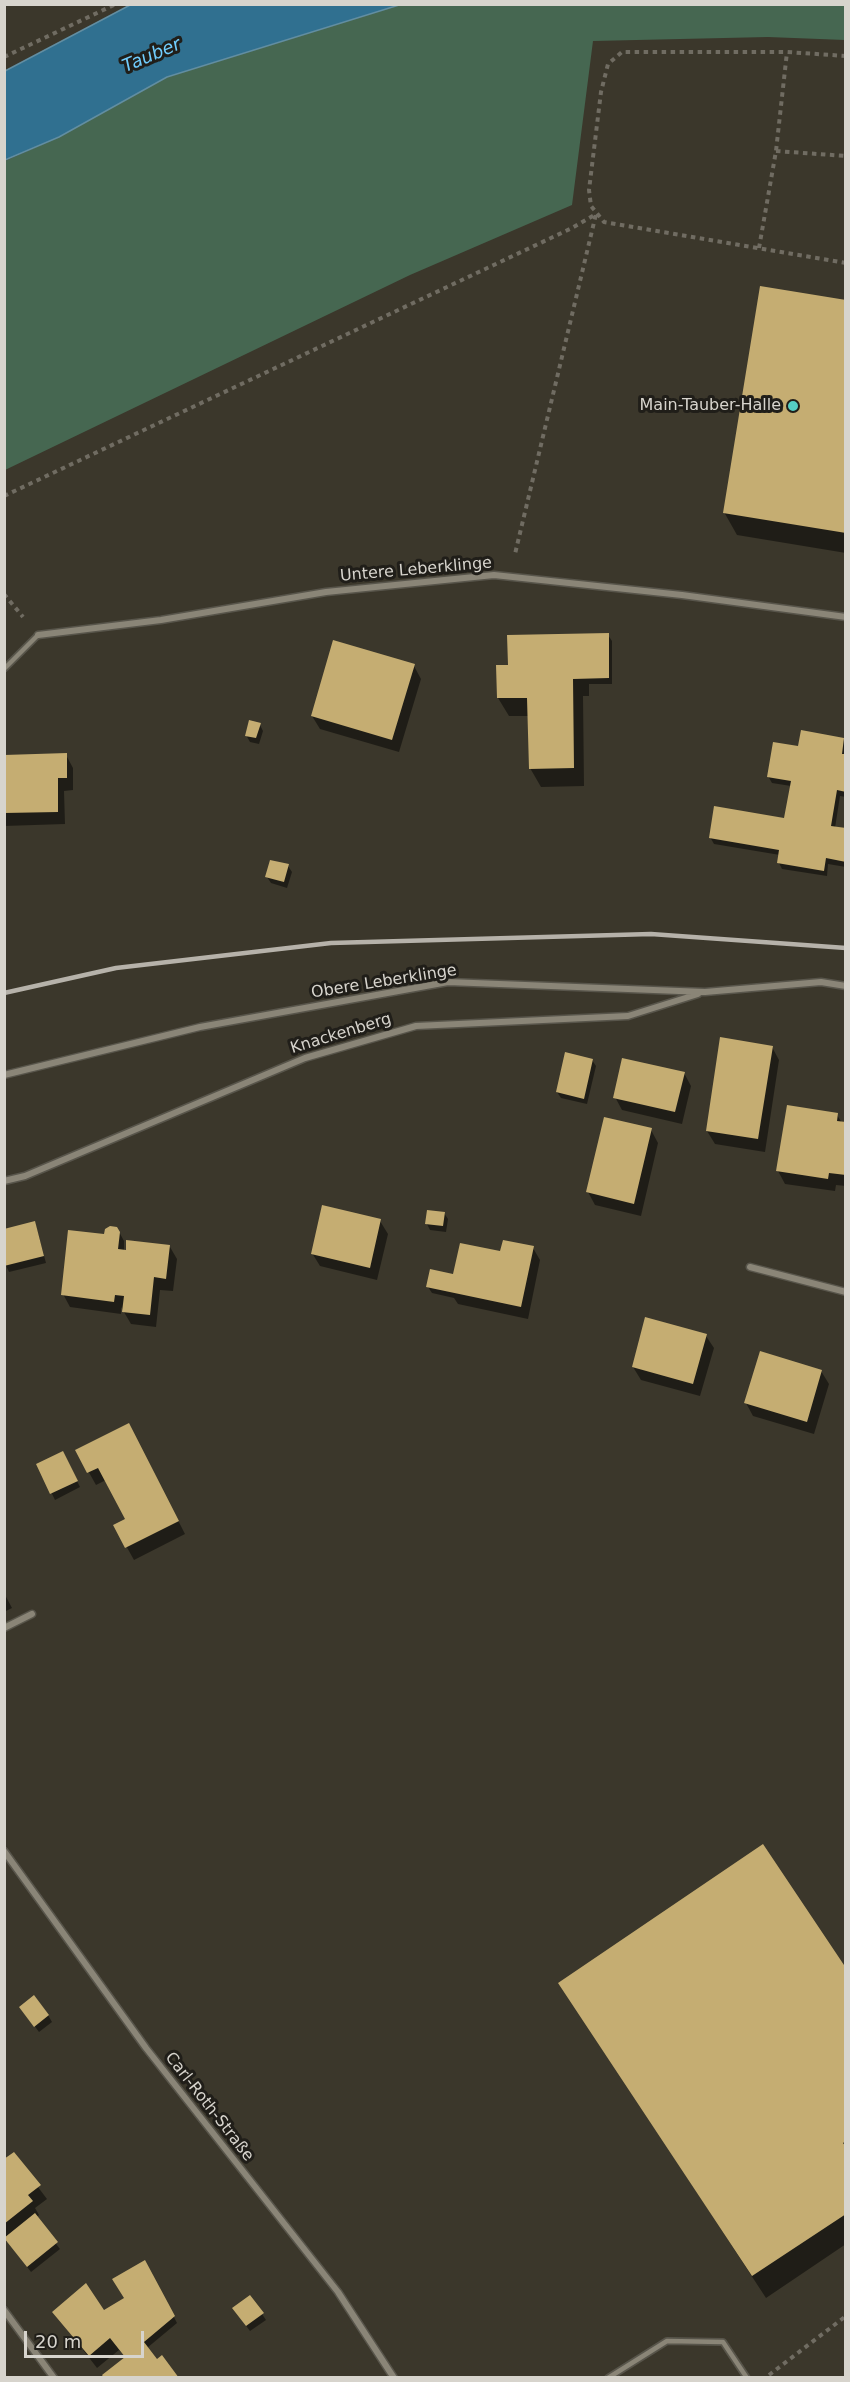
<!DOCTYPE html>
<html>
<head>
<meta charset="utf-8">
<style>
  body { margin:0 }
  #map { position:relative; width:850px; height:2382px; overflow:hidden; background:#3b372b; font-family:"DejaVu Sans",sans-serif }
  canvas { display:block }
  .frame { position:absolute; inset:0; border:6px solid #d7d4cd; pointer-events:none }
  .scale { position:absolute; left:24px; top:2331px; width:120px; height:27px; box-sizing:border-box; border:3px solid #d7d4cd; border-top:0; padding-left:8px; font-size:18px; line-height:21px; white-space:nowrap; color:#d7d4cd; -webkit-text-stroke:4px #201e19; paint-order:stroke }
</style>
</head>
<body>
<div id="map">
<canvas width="850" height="2382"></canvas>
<div class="frame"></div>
<div class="scale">20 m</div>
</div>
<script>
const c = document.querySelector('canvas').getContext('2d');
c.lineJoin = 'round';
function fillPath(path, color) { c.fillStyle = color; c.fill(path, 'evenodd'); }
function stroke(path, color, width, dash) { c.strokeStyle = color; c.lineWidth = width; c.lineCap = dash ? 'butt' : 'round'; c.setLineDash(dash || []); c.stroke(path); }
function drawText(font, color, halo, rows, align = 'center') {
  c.font = font + ' "DejaVu Sans",sans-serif'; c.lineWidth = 6; c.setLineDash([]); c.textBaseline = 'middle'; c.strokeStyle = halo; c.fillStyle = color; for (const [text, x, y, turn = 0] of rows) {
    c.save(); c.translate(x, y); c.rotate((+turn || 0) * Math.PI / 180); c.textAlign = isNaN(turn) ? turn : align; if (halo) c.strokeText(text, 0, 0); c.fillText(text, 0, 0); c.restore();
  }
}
const green = new Path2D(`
  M 399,5 L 845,5 L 845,40 L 768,37 L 593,41 L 572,205 L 410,275 L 5,470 L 5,161 L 59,137 L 167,77 Z`);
const water = new Path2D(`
  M 132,4 L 399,4 L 399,5 L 167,77 L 59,137 L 5,160 L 5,71 Z`);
const shadow = new Path2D(`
  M 846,302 L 846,553 L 737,535 L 724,512 Z
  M 608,635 L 612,641 L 612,684 L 589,684 L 589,696 L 583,696 L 584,786 L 541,787 L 530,768 L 529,716 L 509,716 L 498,698 L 509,667 Z
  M 414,666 L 421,679 L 399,752 L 320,729 L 312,716 Z
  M 260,725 L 263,731 L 259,744 L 250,742 L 246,735 Z
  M 843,739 L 846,743 L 846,797 L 840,796 L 835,828 L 846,830 L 846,867 L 828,864 L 827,876 L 782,869 L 779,863 L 780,855 L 714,844 L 710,837 L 785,819 L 791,786 L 772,783 L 768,776 L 799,748 Z
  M 66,755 L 73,768 L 73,790 L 64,791 L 65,824 L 4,826 L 4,756 Z
  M 288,866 L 292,872 L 287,888 L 271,883 L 267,877 Z
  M 772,1047 L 779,1060 L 765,1152 L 715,1144 L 707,1131 Z
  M 592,1060 L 596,1066 L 587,1104 L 561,1098 L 557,1092 Z
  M 684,1073 L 691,1086 L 682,1124 L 622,1110 L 615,1097 Z
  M 837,1115 L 842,1123 L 846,1124 L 846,1186 L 836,1185 L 835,1191 L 785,1184 L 778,1171 Z
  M 651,1130 L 658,1143 L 641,1216 L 595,1205 L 588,1192 Z
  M 444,1213 L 448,1219 L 446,1232 L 430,1230 L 427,1224 Z
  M 380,1221 L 388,1234 L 377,1280 L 320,1266 L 312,1253 Z
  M 35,1222 L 46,1263 L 9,1272 L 4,1261 Z
  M 117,1228 L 124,1241 L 124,1251 L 170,1247 L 177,1259 L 173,1291 L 160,1290 L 156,1327 L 131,1324 L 121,1307 L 121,1314 L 70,1307 L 63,1294 L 105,1236 Z
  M 533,1248 L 540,1260 L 528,1319 L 458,1304 L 454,1298 L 432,1293 L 428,1287 L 502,1253 Z
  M 706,1336 L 714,1348 L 700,1396 L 641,1380 L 633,1367 Z
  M 821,1371 L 829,1384 L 814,1434 L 753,1416 L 746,1403 Z
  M 136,1438 L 185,1534 L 134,1560 L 115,1526 L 127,1520 L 106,1480 L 96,1485 L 77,1451 Z
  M 66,1459 L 80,1487 L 55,1500 L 38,1465 Z
  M 4,1593 L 12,1608 L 4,1612 Z
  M 846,1970 L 846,2244 L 766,2298 L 560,1983 Z
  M 25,2013 L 48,2015 L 52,2022 L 39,2032 Z
  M 13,2154 L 47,2199 L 35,2208 L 39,2215 L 36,2218 L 60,2249 L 31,2272 L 7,2241 L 4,2243 L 4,2161 Z
  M 152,2275 L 177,2323 L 147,2348 L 157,2361 L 126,2358 L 119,2350 L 97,2368 L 54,2312 L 103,2312 L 125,2299 Z
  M 262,2314 L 266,2320 L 250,2331 L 238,2315 Z`);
const building = new Path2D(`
  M 760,286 L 846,300 L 846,533 L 723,513 Z
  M 609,633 L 609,678 L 573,679 L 574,768 L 529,769 L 527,698 L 497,698 L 496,665 L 508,665 L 507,635 Z
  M 333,640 L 415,664 L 392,740 L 311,716 Z
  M 249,720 L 261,723 L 256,738 L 245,736 Z
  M 801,730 L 844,738 L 842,754 L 846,754 L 846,792 L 837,790 L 831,826 L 846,828 L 846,862 L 826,858 L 824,871 L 777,863 L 779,850 L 709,838 L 714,806 L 784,818 L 791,781 L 767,777 L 773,742 L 798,746 Z
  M 67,753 L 67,778 L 58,778 L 58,812 L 4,813 L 4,755 Z
  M 270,860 L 289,864 L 284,882 L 265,877 Z
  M 720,1037 L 773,1046 L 758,1139 L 706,1131 Z
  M 565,1052 L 593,1059 L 584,1099 L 556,1092 Z
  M 622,1058 L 685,1072 L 675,1112 L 613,1098 Z
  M 787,1105 L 838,1113 L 837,1121 L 846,1122 L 846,1175 L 829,1173 L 828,1179 L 776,1171 Z
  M 604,1117 L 652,1128 L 634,1204 L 586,1192 Z
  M 322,1205 L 381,1219 L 370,1268 L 311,1254 Z
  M 427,1210 L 445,1212 L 443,1226 L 425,1224 Z
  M 35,1221 L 44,1256 L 4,1266 L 4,1229 Z
  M 110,1226 L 117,1227 L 120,1232 L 118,1249 L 126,1250 L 126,1240 L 170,1245 L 166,1279 L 154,1277 L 150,1315 L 122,1312 L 124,1296 L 115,1295 L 114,1302 L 61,1295 L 68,1230 L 104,1234 L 105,1229 Z
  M 503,1240 L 534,1246 L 521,1307 L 426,1287 L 430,1269 L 453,1274 L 460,1243 L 500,1251 Z
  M 645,1317 L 707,1334 L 693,1384 L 632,1367 Z
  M 760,1351 L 822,1370 L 807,1422 L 744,1403 Z
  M 129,1423 L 179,1521 L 125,1548 L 113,1525 L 125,1519 L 98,1468 L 87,1473 L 75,1450 Z
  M 63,1451 L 78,1481 L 50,1494 L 36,1464 Z
  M 763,1844 L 846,1968 L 846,2141 L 843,2143 L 846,2147 L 846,2214 L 752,2276 L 558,1983 Z
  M 34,1995 L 49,2015 L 34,2027 L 19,2007 Z
  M 14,2152 L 41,2185 L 28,2195 L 33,2201 L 4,2224 L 4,2159 Z
  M 35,2213 L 58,2242 L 27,2267 L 4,2238 Z
  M 145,2260 L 175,2316 L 144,2342 L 157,2359 L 162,2355 L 179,2378 L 104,2378 L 102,2375 L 125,2357 L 110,2338 L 89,2356 L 52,2312 L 86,2283 L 104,2310 L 124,2298 L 112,2279 Z
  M 250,2295 L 264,2313 L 246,2326 L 232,2308 Z`);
const path = new Path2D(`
  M 846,56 L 787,52 L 622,52 L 608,64 L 601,92 L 589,190 L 591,206 L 604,222 L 846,263
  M 4,57 L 116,4
  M 776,151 L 846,156
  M 759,248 L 776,151 L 787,52
  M 4,496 L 570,229 L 596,214 L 515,554
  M 4,594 L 23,617
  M 769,2375 L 846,2316`);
const service = new Path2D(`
  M 4,669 L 38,635
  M 608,2378 L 667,2341 L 723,2342 L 747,2378`);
const minor = new Path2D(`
  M 38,635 L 161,620 L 326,592 L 494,575 L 682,595 L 846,617
  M 4,1075 L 200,1027 L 448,982 L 705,992 L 821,982 L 846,986
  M 4,1181 L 25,1176 L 305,1058 L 416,1026 L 628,1016 L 698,994
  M 750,1267 L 846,1292
  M 4,1628 L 32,1614
  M 4,1851 L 146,2048 L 338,2292 L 394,2378
  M 4,2310 L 54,2378`);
const rail = new Path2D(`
  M 4,993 L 116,968 L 331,943 L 651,934 L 846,948`);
const markers = [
  [793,406,6,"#55cec4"]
];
const poiNames = [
  ["Main-Tauber-Halle",781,406]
];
const streetNames = [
  ["Untere Leberklinge",416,570,-5],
  ["Obere Leberklinge",384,982,-9],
  ["Knackenberg",341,1034,-17],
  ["Carl-Roth-Straße",209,2107,52]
];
const waterNames = [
  ["Tauber",152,56,-23]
];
fillPath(green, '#466751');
fillPath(water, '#307090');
stroke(water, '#628ea2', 1.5);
fillPath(shadow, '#0007');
fillPath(building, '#c5ad72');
stroke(service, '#58554b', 8);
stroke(minor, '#58554b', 9);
stroke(path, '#706c62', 4, [4.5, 4.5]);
stroke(service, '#8a8577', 4.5);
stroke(minor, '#8a8577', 6);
stroke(rail, '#b6b2aa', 4.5);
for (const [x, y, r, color] of markers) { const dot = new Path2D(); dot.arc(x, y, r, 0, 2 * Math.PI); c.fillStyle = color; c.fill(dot); stroke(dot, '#201e19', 2); }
drawText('16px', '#d7d4cd', '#201e19', poiNames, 'right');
drawText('16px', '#d7d4cd', '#201e19', streetNames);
drawText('italic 18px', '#70cdfd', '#201e19', waterNames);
</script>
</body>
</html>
